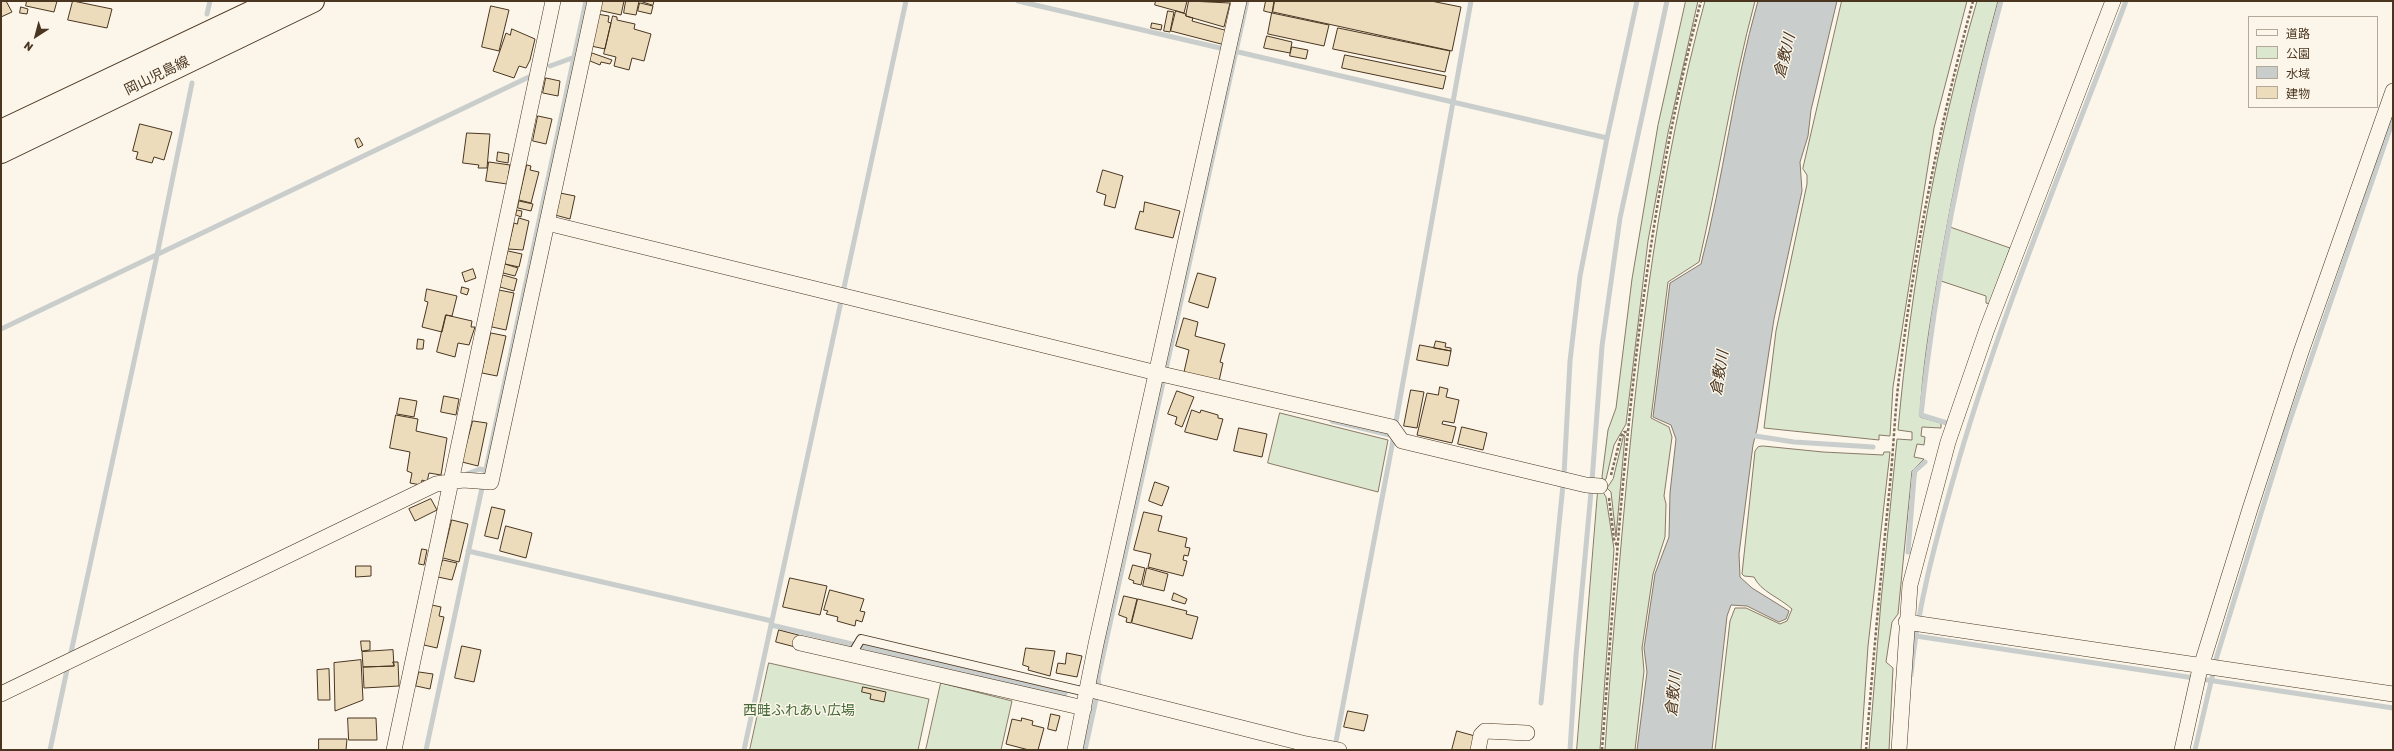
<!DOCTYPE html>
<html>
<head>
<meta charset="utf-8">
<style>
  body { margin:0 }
  #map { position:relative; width:2394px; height:751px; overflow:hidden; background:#fbf6e9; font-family:Rubik,"Noto Sans JP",sans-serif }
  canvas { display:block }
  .frame { position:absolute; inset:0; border:2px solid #4a3520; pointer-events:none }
  .legend { position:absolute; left:2248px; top:16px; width:130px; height:92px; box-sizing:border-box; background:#fbf6e9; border:1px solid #b4a999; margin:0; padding:5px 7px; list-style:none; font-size:12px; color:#4a3520 }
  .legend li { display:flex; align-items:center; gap:8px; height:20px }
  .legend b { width:20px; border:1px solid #b4a999 }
  .north { position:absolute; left:16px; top:16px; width:40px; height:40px; -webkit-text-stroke:3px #fbf6e9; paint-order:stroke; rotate:216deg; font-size:11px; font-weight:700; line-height:16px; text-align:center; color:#4a3520 }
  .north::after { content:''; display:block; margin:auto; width:14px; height:18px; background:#4a3520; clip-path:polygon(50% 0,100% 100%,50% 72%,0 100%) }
</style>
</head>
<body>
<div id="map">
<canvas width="2394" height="751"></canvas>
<div class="frame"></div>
<ul class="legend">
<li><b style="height:5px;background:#fbf6e9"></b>道路</li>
<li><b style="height:11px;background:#dce7d0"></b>公園</li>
<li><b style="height:11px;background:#c9cecd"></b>水域</li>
<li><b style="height:11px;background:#ecdcbc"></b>建物</li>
</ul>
<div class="north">N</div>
</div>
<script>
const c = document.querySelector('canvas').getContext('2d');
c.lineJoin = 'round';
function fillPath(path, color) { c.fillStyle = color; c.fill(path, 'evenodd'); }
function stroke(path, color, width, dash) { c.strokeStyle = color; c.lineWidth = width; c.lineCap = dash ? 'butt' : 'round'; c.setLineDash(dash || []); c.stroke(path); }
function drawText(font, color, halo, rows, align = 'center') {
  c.font = font + ' Rubik,"Noto Sans JP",sans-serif'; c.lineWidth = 3; c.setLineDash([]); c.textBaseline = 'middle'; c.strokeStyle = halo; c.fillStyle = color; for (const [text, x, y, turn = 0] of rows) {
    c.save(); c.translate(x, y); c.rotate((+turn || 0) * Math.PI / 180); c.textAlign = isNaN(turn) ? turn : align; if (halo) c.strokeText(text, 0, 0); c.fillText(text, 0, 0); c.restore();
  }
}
const green = new Path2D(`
  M 1686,1 L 1698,1 L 1668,133 L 1648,241 L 1626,424 L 1614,445 L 1606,479 L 1603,481 L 1602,477 L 1608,430 L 1616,408 L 1632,279 L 1658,125 Z
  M 1705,1 L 1755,1 C 1732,87 1719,175 1699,262 L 1668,282 L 1651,418 L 1669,427 L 1672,437 L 1664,496 L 1666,504 L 1665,537 L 1653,574 L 1642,648 L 1644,671 L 1635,750 L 1605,750 C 1610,670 1617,591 1624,511 C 1639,340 1660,167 1705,1 Z
  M 1842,1 L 1967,1 L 1934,128 L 1893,387 L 1890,436 L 1879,435 L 1879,440 L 1764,428 L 1776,331 L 1807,184 L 1807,175 L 1803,169 Z
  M 1977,1 L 1998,1 C 1973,92 1954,183 1938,276 C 1930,323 1922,370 1920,417 L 1941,423 L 1941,428 L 1922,427 L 1921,436 L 1925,437 L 1924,445 L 1917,444 L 1914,457 L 1924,459 L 1912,471 L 1898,614 L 1892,622 L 1886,662 L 1893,668 L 1889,750 L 1869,750 L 1881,601 L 1897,439 L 1912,440 L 1912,432 L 1898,430 C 1911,285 1936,141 1977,1 Z
  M 1950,227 L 2010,248 L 1990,304 L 1986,303 L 1986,296 L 1941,281 Z
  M 1280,413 L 1388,440 L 1378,492 L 1268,463 Z
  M 1624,435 L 1625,436 L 1616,537 L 1611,492 L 1607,488 L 1613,479 Z
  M 1763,446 L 1823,452 L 1883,455 L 1884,452 L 1890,452 L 1868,646 L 1861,750 L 1715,750 L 1730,621 L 1735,608 L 1746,608 L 1780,624 L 1787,621 L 1792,609 C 1779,597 1761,592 1754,577 L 1744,576 L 1742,574 L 1755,451 L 1758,447 Z
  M 1598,491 L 1603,492 L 1606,497 L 1614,549 L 1600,750 L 1577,750 Z
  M 769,663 L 929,699 L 918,750 L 750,750 Z
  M 941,683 L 1012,701 L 1001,750 L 926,750 Z`);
const water = new Path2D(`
  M 1758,1 L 1837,1 L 1811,110 L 1808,136 L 1800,162 L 1802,191 L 1774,319 L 1757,429 L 1753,445 L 1739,554 L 1740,577 L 1752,588 L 1789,611 L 1786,619 L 1779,622 L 1747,606 L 1731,605 L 1727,616 L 1712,750 L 1637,750 L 1647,672 L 1644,648 L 1655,574 L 1669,537 L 1670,493 L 1676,439 L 1671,425 L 1653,417 L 1670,283 L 1701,264 C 1724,177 1733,88 1758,1 Z`);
const stream = new Path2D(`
  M 1018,1 L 1220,48
  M 207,14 L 210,1
  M 1234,51 L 1607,138
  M 550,66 L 575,57
  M 1,329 L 531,76
  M 1332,421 L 1394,436
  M 1947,423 L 1921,415 C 1936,275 1964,137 2001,1
  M 1395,427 L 1471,1
  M 1749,435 L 1794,442 L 1873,447
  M 464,475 L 480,469 L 484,470
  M 468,551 L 772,621
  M 1908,552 L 1914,478 L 1915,471 L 1925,462
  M 771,625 L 1065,694
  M 1916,636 L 2393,708
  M 70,657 L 156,260 L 192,83
  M 1911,675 C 1917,609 1935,543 1953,480 C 1999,317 2066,160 2126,1
  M 1541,703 L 1564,475 L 1570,361 L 1580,276 L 1607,138 L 1637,1
  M 1335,747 L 1394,435
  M 50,750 L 68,665
  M 426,750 L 586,1
  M 744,750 L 906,1
  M 1085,750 L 1099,686 L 1098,678 L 1247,1
  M 1570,750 L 1576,655 L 1592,481 L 1602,346 L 1620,218 L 1667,1
  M 2195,750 L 2217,656 L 2287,429 L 2393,120`);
const building = new Path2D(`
  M 1,1 L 6,1 L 12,12 L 1,17 Z
  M 27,1 L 57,1 L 54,12 L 26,6 Z
  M 73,1 L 112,9 L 107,28 L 68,20 Z
  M 600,1 L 624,1 L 621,15 L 598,10 Z
  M 626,1 L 639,1 L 636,15 L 624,13 Z
  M 640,1 L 654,1 L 653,5 Z
  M 1156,1 L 1187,1 L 1184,13 L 1155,5 Z
  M 1189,1 L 1230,3 L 1224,27 L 1186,16 Z
  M 1266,1 L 1274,1 L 1272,13 L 1264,11 Z
  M 1275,1 L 1431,1 L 1461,7 L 1452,51 L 1273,12 Z
  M 640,3 L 653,6 L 651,14 L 638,11 Z
  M 491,6 L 509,10 L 499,51 L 482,47 Z
  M 21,7 L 28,9 L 27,14 L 20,13 Z
  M 1168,11 L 1174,12 L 1170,32 L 1164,31 Z
  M 1176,11 L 1186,14 L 1186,16 L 1193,18 L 1192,21 L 1228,31 L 1225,45 L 1171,31 Z
  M 1272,13 L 1329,25 L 1324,46 L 1268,34 Z
  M 597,14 L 609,16 L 608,22 L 611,23 L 605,49 L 591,46 Z
  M 613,16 L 617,17 L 617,20 L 635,24 L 634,29 L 651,34 L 644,61 L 632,58 L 629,70 L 614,66 L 616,57 L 604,54 Z
  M 1152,23 L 1162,25 L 1161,30 L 1151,28 Z
  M 1338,28 L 1450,51 L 1445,72 L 1333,49 Z
  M 512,29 L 535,39 L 530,60 L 526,68 L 519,66 L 514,78 L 493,71 L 506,33 L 510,35 Z
  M 1267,36 L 1292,42 L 1290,53 L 1264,48 Z
  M 1292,47 L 1308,50 L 1306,59 L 1290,56 Z
  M 592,53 L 612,60 L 610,64 L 601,62 L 600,65 L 590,61 Z
  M 1345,55 L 1446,76 L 1443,89 L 1342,68 Z
  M 546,78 L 560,81 L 558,96 L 543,93 Z
  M 538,116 L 552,119 L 546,144 L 533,141 Z
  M 140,124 L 172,132 L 164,160 L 154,157 L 152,163 L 136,159 L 138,152 L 133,151 Z
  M 467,133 L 490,134 L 487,168 L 478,168 L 479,165 L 463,163 Z
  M 359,138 L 363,145 L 358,148 L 355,140 Z
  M 498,152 L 509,154 L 508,163 L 497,161 Z
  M 489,162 L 510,165 L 507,184 L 486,181 Z
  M 527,165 L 531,166 L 530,170 L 539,172 L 531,203 L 519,200 Z
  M 1103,170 L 1123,176 L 1115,208 L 1104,205 L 1106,195 L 1097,192 Z
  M 560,193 L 575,196 L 570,219 L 555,215 Z
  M 519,201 L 533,204 L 531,211 L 518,208 Z
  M 1145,202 L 1180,211 L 1173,238 L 1135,229 L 1140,211 L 1143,212 Z
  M 517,210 L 522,211 L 521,217 L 516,215 Z
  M 519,218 L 529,221 L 523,250 L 508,249 L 514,223 L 517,224 Z
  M 508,251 L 522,254 L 519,267 L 505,264 Z
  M 505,264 L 518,268 L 515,276 L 503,273 Z
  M 473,269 L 476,278 L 465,282 L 462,273 Z
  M 1198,273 L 1216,278 L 1208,308 L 1189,302 Z
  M 503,275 L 517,279 L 514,291 L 500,287 Z
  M 462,287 L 469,289 L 467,295 L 461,293 Z
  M 427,289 L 457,296 L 452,316 L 446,315 L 442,332 L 422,327 L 428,302 L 425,301 Z
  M 499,290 L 514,293 L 506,330 L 492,327 Z
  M 446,315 L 472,321 L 471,327 L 475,327 L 469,345 L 458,343 L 455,357 L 437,352 Z
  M 1184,318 L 1198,322 L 1195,336 L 1225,344 L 1220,362 L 1223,363 L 1219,381 L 1184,372 L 1189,350 L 1176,346 Z
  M 491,333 L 506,336 L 497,376 L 482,373 Z
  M 418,339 L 424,340 L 423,349 L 417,349 Z
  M 1436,341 L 1446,343 L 1445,347 L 1451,348 L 1451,351 L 1434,348 Z
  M 1420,345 L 1451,351 L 1448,366 L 1417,360 Z
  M 1440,387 L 1448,389 L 1446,397 L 1459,400 L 1454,423 L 1443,421 L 1442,424 L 1456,427 L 1452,443 L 1417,435 L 1427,393 L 1438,395 Z
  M 1411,390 L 1424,392 L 1417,428 L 1404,426 Z
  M 1177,391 L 1194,397 L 1182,427 L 1175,424 L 1177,417 L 1168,414 Z
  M 444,396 L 459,399 L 456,415 L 441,412 Z
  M 400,398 L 417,401 L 414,417 L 397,414 Z
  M 1192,410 L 1200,413 L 1201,410 L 1218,415 L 1218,418 L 1223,419 L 1217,440 L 1185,432 Z
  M 396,415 L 418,419 L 416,431 L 447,438 L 441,475 L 429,473 L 427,482 L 422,480 L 421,485 L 410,483 L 412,473 L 407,471 L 410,452 L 390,448 Z
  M 473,421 L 487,423 L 478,466 L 462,462 Z
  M 1462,427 L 1487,433 L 1483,450 L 1458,444 Z
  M 1239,428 L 1267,434 L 1262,457 L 1234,451 Z
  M 1155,482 L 1169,487 L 1162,506 L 1149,501 Z
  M 431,499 L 437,510 L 415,521 L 409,509 Z
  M 492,507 L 505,510 L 498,539 L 485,536 Z
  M 1144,512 L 1162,516 L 1158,531 L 1187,538 L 1185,547 L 1190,548 L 1188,556 L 1184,555 L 1183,560 L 1187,561 L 1183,576 L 1148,567 L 1151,554 L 1134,550 Z
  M 452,520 L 468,524 L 459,562 L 443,558 Z
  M 506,526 L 532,533 L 526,558 L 500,551 Z
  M 422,549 L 427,550 L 424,565 L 419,564 Z
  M 443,560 L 457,563 L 452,580 L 438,577 Z
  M 1133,565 L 1145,568 L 1141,585 L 1133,583 L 1134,581 L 1129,579 Z
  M 356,566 L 371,566 L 371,576 L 356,577 Z
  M 1147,568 L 1168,574 L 1164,591 L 1143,586 Z
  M 790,578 L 827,586 L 820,615 L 783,607 Z
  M 830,590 L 864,599 L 860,611 L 865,612 L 862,622 L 856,620 L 855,626 L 837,621 L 838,617 L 826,614 L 828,611 L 824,610 Z
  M 1174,593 L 1187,599 L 1185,604 L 1172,600 Z
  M 1124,596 L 1137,599 L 1131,623 L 1126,622 L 1127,618 L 1119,615 Z
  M 1138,599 L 1187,611 L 1186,614 L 1198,617 L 1192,639 L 1132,623 Z
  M 432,605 L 441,607 L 439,616 L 444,617 L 437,648 L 424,645 Z
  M 779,630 L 802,636 L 799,648 L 776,642 Z
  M 361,641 L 370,641 L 370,650 L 362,651 Z
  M 462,646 L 481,650 L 474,682 L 455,678 Z
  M 1026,648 L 1055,651 L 1050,676 L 1028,670 L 1029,667 L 1023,665 Z
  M 393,650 L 394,666 L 363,667 L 362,652 Z
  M 1067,653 L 1082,656 L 1077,677 L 1056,673 L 1058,663 L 1065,664 Z
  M 361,660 L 363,700 L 335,711 L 334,663 Z
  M 393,662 L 398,662 L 399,686 L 364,688 L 363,667 L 394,666 Z
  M 329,669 L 330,700 L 318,700 L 317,670 Z
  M 419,672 L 433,674 L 430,689 L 416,686 Z
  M 863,687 L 886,692 L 884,702 L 870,699 L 871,694 L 862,692 Z
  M 1348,711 L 1368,715 L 1364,731 L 1344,727 Z
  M 1051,714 L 1060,716 L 1056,731 L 1048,729 Z
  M 348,718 L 376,718 L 377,740 L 349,740 Z
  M 1022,718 L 1033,721 L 1032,725 L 1044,728 L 1038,750 L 1029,750 L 1006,744 L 1012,719 L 1021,721 Z
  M 1457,731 L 1475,736 L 1472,750 L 1452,750 Z
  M 319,739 L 347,739 L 346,750 L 319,750 Z`);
const path = new Path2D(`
  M 1611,475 L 1621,436 L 1624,432 L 1628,432
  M 1609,498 L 1614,539 L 1617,546
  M 1602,750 C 1621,499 1636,245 1701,1
  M 1866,750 C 1873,661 1881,573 1890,484 C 1894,444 1895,403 1901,363 C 1916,241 1941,120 1973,1`);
const lane = new Path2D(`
  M 852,654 L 861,639 L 1086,692`);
const street = new Path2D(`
  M 547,223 L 1157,373 L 1392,427 L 1402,441 L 1586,485 L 1600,486
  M 1906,622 L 2393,694
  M 800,643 L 1084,708
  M 1087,689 L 1302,743 L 1339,750
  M 1,694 L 436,484 L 463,480 L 491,482 L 595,1
  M 394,750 L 553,1
  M 1075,750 L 1096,644 L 1239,1
  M 1478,750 L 1481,735 L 1485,731 L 1527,733
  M 1899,750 L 1910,585 L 1948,442 L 1987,329 L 2113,1
  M 2182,750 L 2199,673 L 2250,509 L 2301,352 L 2393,91`);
const primary = new Path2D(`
  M 1,131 L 275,1
  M 1,152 L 313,1`);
const streetNames = [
  ["岡山児島線",157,76,-26]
];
const parkNames = [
  ["西畦ふれあい広場",799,711]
];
const waterNames = [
  ["倉敷川",1785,56,-76],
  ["倉敷川",1720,373,-81],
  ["倉敷川",1674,694,-84]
];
fillPath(green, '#dce7d0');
stroke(green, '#887966', 1);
fillPath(water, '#c9cecd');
stroke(water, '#887966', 1);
stroke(stream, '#c9cecd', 5);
fillPath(building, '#ecdcbc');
stroke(building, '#4a3520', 1);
stroke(lane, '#4a3520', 10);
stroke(street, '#4a3520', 16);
stroke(primary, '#4a3520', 24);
stroke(path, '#7f6f5c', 2.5, [3, 2]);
stroke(lane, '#fbf6e9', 8);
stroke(street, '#fbf6e9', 15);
stroke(primary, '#fbf6e9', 22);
drawText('14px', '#4a3520', '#fbf6e9', streetNames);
drawText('14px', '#436837', '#fbf6e9', parkNames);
drawText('italic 15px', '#4a3520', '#fbf6e9', waterNames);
</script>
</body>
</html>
